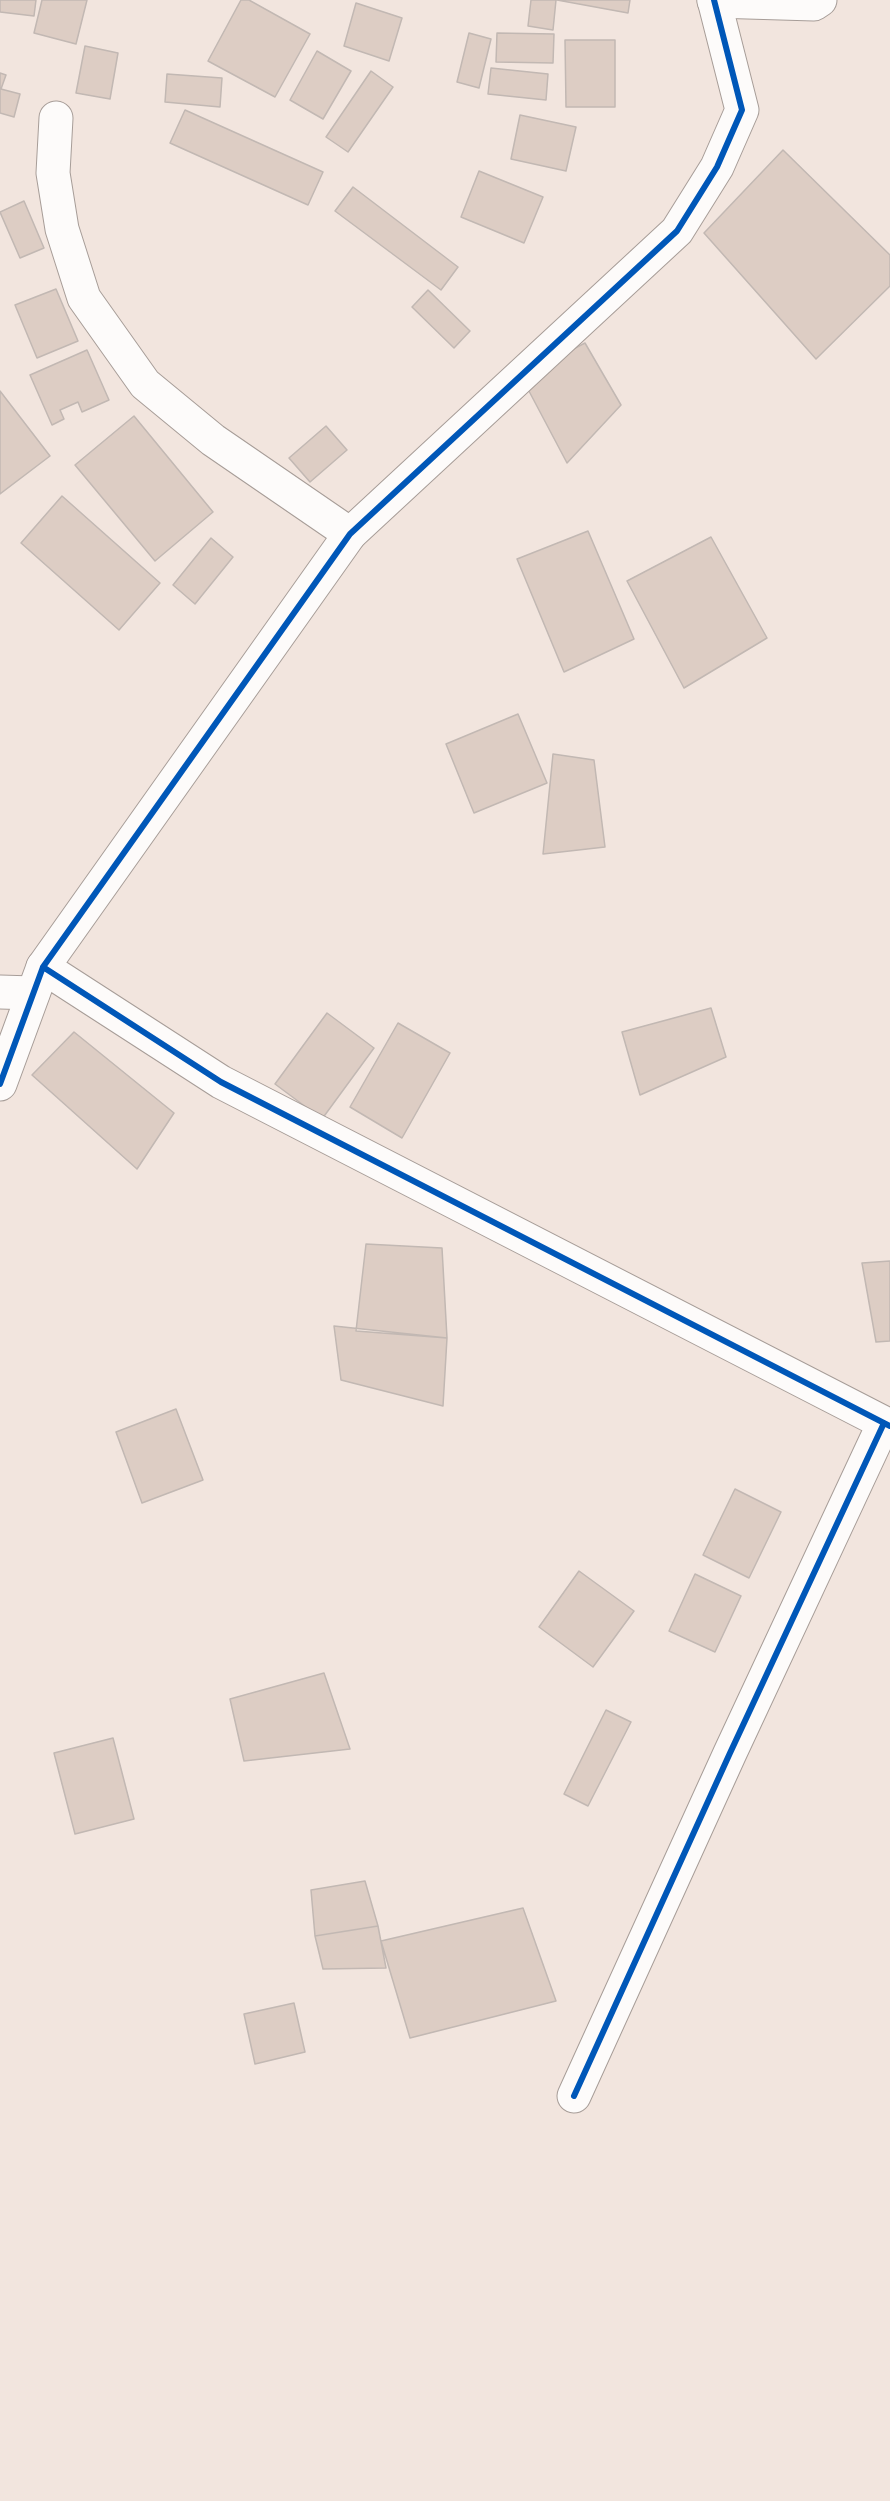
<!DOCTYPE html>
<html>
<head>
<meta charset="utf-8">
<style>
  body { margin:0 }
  canvas { display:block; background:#f2e5de }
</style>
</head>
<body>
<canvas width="890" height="2501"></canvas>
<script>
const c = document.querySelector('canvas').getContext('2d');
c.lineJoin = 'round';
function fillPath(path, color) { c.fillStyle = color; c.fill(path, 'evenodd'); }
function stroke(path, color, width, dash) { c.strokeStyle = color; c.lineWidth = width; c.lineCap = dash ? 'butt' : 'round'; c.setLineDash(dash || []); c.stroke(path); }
const building = new Path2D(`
  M 0,0 L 36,0 L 34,16 L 0,12 Z
  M 42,0 L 87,0 L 76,44 L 34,33 Z
  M 241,0 L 249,0 L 310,34 L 275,97 L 208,61 Z
  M 531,0 L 556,0 L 553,30 L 528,26 Z
  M 557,0 L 630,0 L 628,13 Z
  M 356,3 L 402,18 L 389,61 L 344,46 Z
  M 469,33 L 491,39 L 479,88 L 457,82 Z
  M 497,33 L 554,34 L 553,63 L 496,62 Z
  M 565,40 L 615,40 L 615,107 L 566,107 Z
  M 85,46 L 118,53 L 110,99 L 76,93 Z
  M 317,51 L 351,71 L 323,119 L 290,100 Z
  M 491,68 L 548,74 L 546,100 L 488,94 Z
  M 371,71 L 393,87 L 348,152 L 326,137 Z
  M 0,73 L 6,75 L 1,89 L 20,94 L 14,117 L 0,113 Z
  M 167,74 L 222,78 L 220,107 L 165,102 Z
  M 185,110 L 323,172 L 308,205 L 170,143 Z
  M 520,115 L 576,127 L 566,171 L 511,159 Z
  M 783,150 L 890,255 L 890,286 L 816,359 L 704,233 Z
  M 479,171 L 543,197 L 524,243 L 461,217 Z
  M 353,187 L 458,267 L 441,290 L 335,211 Z
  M 24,201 L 44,248 L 20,258 L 0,212 Z
  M 56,289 L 78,341 L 37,358 L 15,305 Z
  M 428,290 L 470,331 L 454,348 L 412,307 Z
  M 585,343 L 621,405 L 567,463 L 521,376 Z
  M 87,350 L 109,400 L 82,412 L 78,402 L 60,410 L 64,419 L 52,425 L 30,375 Z
  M 0,391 L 50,456 L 0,494 Z
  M 134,416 L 213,512 L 155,561 L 75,465 Z
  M 326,426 L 347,450 L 310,482 L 289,458 Z
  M 62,496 L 160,583 L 119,630 L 21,543 Z
  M 588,531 L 634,639 L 564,672 L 517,559 Z
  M 711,537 L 767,638 L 684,688 L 627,581 Z
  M 211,538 L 233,557 L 195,604 L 173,585 Z
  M 518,714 L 547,783 L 474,813 L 446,744 Z
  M 553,754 L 594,760 L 605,847 L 543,854 Z
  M 711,1008 L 726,1057 L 640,1095 L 622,1032 Z
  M 327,1013 L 374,1048 L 322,1119 L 275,1084 Z
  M 398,1023 L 450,1053 L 402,1138 L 350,1107 Z
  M 74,1032 L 174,1113 L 137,1169 L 32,1075 Z
  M 366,1244 L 442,1248 L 447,1338 L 356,1331 Z
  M 890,1261 L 890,1341 L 876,1342 L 862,1263 Z
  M 334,1326 L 447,1338 L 443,1406 L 341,1380 Z
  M 176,1409 L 203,1480 L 142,1503 L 116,1432 Z
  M 735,1489 L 781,1512 L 749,1578 L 703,1555 Z
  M 579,1571 L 634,1611 L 593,1667 L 539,1627 Z
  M 695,1574 L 741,1596 L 715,1652 L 669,1631 Z
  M 324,1673 L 350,1749 L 244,1761 L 230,1699 Z
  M 606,1710 L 631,1722 L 588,1806 L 564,1794 Z
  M 113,1738 L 134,1819 L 75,1834 L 54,1753 Z
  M 365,1881 L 378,1926 L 315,1936 L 311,1890 Z
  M 523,1908 L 556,2001 L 410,2038 L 381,1941 Z
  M 378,1926 L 386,1968 L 323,1969 L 315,1936 Z
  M 294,2003 L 305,2052 L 255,2064 L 244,2014 Z`);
const minor = new Path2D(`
  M 714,1 L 814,4 L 820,0
  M 56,118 L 53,173 L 62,229 L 84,298 L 145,384 L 213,440 L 350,534
  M 43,967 L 221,1082 L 890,1426
  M 0,992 L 33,993
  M 574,2096 L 730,1753 L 884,1423`);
const tertiary = new Path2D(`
  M 0,1084 L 43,967 L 350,534 L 677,231 L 717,167 L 742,110 L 714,0`);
const cycleway = new Path2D(`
  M 43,967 L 221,1082 L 890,1426
  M 0,1084 L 43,967 L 350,534 L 677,231 L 717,167 L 742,110 L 714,0
  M 574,2096 L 730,1753 L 884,1423`);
fillPath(building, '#ddcdc4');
stroke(building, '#c2b8b3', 1.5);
stroke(minor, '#a79d98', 35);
stroke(tertiary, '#a79d98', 35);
stroke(minor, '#fdfbfa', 33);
stroke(tertiary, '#fdfbfa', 33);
stroke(cycleway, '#0057b8', 6);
</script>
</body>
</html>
